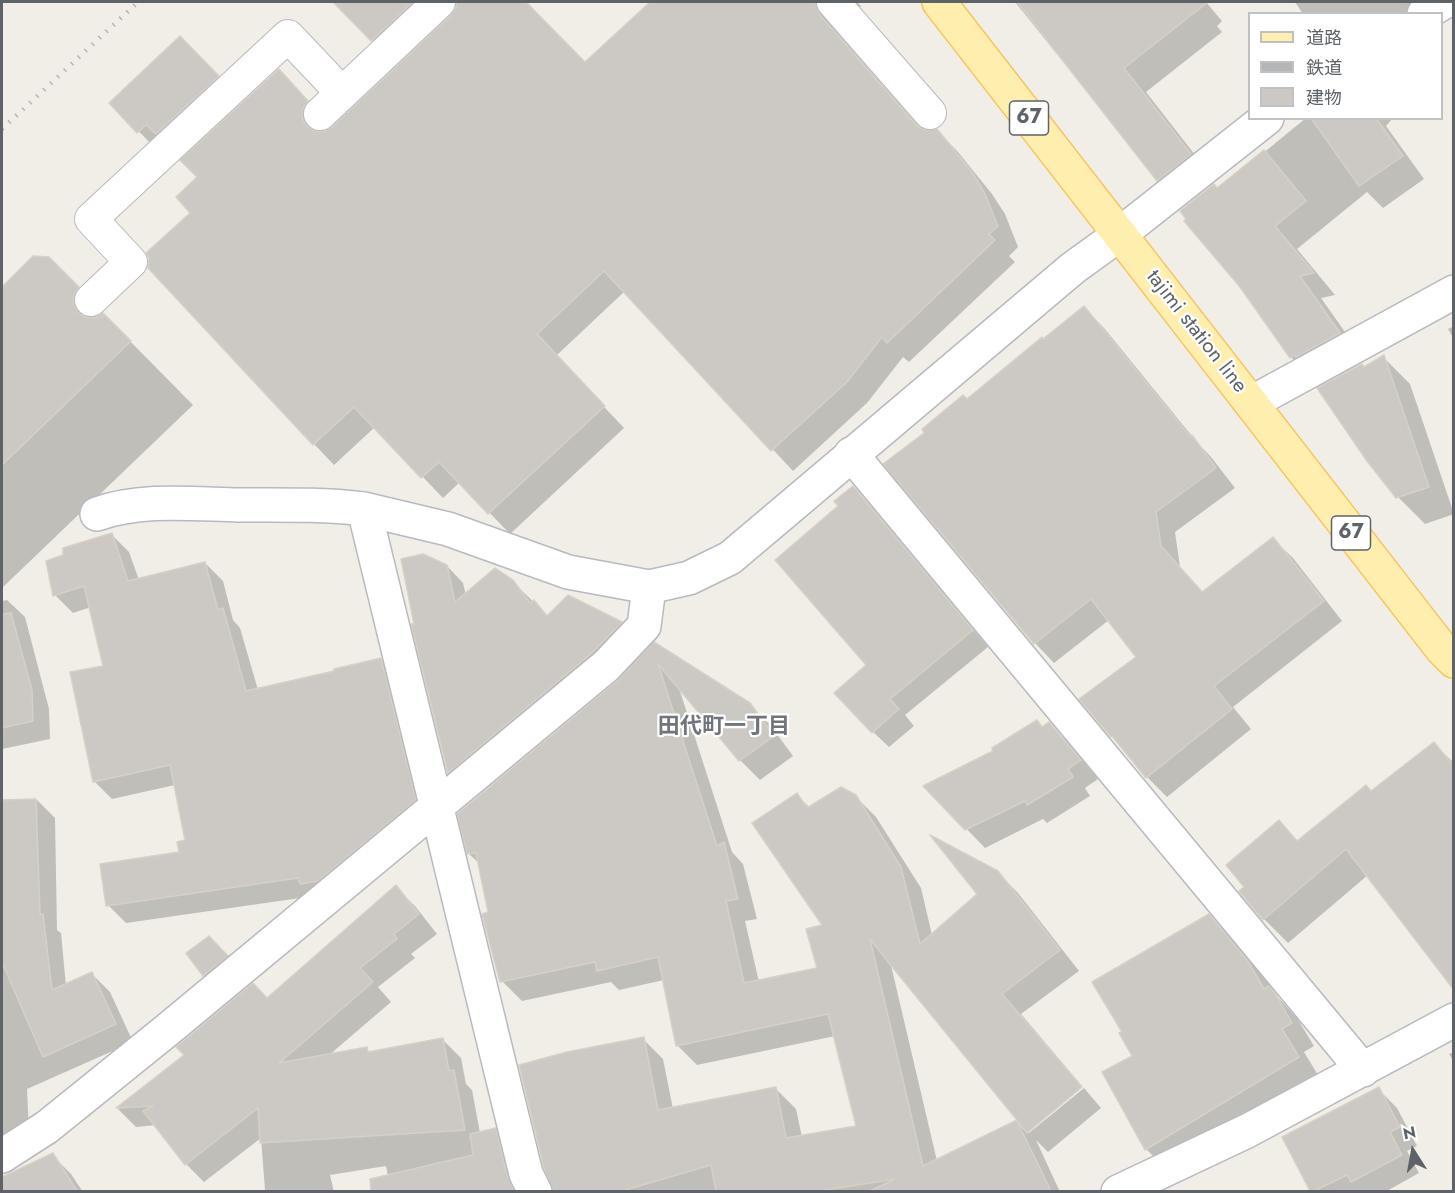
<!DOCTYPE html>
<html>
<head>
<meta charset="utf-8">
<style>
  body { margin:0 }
  #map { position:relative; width:1455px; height:1193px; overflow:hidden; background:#f1eee7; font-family:Jost,"Noto Sans JP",sans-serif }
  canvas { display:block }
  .frame { position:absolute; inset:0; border:3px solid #5e6368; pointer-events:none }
  .legend { position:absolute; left:1248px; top:12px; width:195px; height:108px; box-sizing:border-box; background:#fff; border:2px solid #bfc1c3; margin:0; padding:8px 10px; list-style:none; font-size:18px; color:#5e6368 }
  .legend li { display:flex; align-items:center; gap:12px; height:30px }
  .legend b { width:30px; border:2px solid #bfc1c3 }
  .north { position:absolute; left:1383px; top:1121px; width:60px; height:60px; -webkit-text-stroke:4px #fff; paint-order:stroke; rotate:349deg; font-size:16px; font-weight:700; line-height:24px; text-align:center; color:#5e6368 }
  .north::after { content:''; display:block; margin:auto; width:21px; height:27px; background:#5e6368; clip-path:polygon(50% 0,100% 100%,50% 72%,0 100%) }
</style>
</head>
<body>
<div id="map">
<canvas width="1455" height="1193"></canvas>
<div class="frame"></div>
<ul class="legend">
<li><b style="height:8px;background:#ffefae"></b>道路</li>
<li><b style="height:8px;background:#b5b6b7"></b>鉄道</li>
<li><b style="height:16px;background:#ccc9c4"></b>建物</li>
</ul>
<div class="north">N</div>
</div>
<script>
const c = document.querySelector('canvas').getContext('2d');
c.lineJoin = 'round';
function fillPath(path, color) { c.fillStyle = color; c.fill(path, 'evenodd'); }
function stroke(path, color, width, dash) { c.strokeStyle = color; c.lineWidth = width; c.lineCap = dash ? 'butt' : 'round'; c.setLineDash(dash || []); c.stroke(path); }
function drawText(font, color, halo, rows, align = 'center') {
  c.font = font + ' Jost,"Noto Sans JP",sans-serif'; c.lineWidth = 4.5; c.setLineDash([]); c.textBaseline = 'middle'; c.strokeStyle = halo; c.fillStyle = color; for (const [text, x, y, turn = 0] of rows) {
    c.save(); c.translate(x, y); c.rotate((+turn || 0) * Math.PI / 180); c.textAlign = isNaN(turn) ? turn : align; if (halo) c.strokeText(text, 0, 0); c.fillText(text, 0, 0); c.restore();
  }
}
const shadow = new Path2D(`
  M 336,2 L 525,2 L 586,64 L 653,2 L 857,2 L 862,7 L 852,4 L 835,27 L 840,36 L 922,130 L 937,130 L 958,152 L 992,194 L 1005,214 L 1018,247 L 1009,256 L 1015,262 L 909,362 L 903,357 L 867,403 L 793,471 L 625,291 L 556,356 L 624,428 L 510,534 L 460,482 L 443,498 L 375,427 L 334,465 L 314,444 L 192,213 L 299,92 L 328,122 L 323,134 L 333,129 L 453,16 L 458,5 L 447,9 L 393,61 Z
  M 1015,2 L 1206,2 L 1222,21 L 1217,26 L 1222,32 L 1146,92 L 1213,178 L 1181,203 L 1158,180 Z
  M 1295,2 L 1454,2 L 1442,14 L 1303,14 Z
  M 180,38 L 236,95 L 157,150 L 111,103 Z
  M 1306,118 L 1393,118 L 1386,126 L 1424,179 L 1383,208 L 1367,192 L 1297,249 L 1335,295 L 1321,298 L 1362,356 L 1314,380 L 1291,357 L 1241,286 L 1218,190 Z
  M 33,258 L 48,258 L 193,405 L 2,588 L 2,289 Z
  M 1084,308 L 1104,328 L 1196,441 L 1211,457 L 1235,488 L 1175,532 L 1180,567 L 1204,593 L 1273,539 L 1293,558 L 1342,621 L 1233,707 L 1251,729 L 1167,797 L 1147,777 L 1081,700 L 1139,657 L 1109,620 L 1054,663 L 1035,643 L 886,464 Z
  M 1454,326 L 1454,339 L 1448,329 Z
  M 1383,357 L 1410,384 L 1454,514 L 1425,524 L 1398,497 L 1364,368 Z
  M 853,488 L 869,504 L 988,647 L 905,715 L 914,726 L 889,747 L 873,732 L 868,666 L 840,506 Z
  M 111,534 L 129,552 L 139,580 L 205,563 L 223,581 L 233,620 L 240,628 L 258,690 L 336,672 L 380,659 L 398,677 L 433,818 L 314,896 L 126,923 L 108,905 L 181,854 L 186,841 L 175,785 L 112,799 L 94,781 L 105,667 L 91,607 L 73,613 L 55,595 Z
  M 447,566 L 463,583 L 466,595 L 512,581 L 549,617 L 568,597 L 621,623 L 637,639 L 465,788 L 449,772 L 413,625 L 416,625 Z
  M 7,600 L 25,617 L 49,709 L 50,739 L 2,749 L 2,601 Z
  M 654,644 L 750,705 L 771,726 L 793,756 L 760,780 L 740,760 L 678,685 L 732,852 L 743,864 L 757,919 L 745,921 L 759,982 L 818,969 L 824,926 L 797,795 L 810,808 L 855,796 L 876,817 L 921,888 L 932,935 L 979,894 L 997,872 L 1018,893 L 1079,971 L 1021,1014 L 1082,1086 L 1027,1131 L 1029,1133 L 1084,1088 L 1101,1108 L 1048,1152 L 1036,1140 L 1060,1192 L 555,1192 L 553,1184 L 643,1039 L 663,1059 L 673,1109 L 776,1089 L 796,1109 L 802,1137 L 858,1127 L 835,1036 L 697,1065 L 677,1045 L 664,980 L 619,990 L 611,982 L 522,1001 L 502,981 L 480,864 L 469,854 L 619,681 ZM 890,961 L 1019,1121 L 937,1161 Z
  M 1037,722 L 1043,728 L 1049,724 L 1067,742 L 1098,779 L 1085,788 L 1090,796 L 1047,823 L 1043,819 L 985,848 L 925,786 L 996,752 Z
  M 1434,744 L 1454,763 L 1454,988 L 1368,875 L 1288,943 L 1264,919 L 1241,891 L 1246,887 L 1279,823 L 1299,842 L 1372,792 Z
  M 37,800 L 55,818 L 57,930 L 61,933 L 66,986 L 92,974 L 110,992 L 133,1042 L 27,1089 L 29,1133 L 2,1135 L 2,801 Z
  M 396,888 L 415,906 L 437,934 L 411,954 L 415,958 L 378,987 L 391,1002 L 328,1056 L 366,1049 L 370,1053 L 442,1039 L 461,1058 L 466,1084 L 472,1090 L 480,1133 L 495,1130 L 514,1149 L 525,1192 L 391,1192 L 386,1166 L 330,1175 L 334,1192 L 257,1192 L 265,1190 L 261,1138 L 204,1182 L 186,1164 L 156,1125 L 136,1127 L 118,1109 L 186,1056 L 267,999 Z
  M 1209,916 L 1231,938 L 1269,984 L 1275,994 L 1297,1018 L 1314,1046 L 1304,1052 L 1321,1080 L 1169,1172 L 1146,1149 L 1135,1056 Z
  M 218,947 L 235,965 L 213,984 L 204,975 Z
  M 1454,1052 L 1454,1062 L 1449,1054 Z
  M 1378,1089 L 1397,1108 L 1417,1146 L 1407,1151 L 1419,1173 L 1385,1192 L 1311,1192 L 1284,1138 Z
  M 52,1155 L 71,1174 L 83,1192 L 2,1192 L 2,1179 Z`);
const building = new Path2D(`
  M 333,2 L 413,2 L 371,41 Z
  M 456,2 L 526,2 L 585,62 L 650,2 L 816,2 L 819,14 L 916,125 L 925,130 L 937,129 L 972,172 L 984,192 L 998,226 L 989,234 L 995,240 L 887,343 L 882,337 L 847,382 L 771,451 L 604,271 L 537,334 L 605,406 L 488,514 L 439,462 L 421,478 L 354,407 L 313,445 L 148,268 L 149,258 L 146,253 L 190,213 L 176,197 L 197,177 L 180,160 L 279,69 L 308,101 L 303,109 L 302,118 L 307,126 L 314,131 L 325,131 L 332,127 L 451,15 L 456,8 Z
  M 1017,2 L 1208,2 L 1124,68 L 1191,154 L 1157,181 Z
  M 180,36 L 219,76 L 156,134 L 146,125 L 137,133 L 109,103 Z
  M 1311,118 L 1376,118 L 1403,156 L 1359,186 Z
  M 1264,150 L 1306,201 L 1275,226 L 1314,273 L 1300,276 L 1340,333 L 1296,357 L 1294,355 L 1290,358 L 1240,287 L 1184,221 L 1186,219 L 1180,211 L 1214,184 L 1217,188 Z
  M 33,256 L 49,257 L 79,287 L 74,294 L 73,304 L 78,313 L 86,317 L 95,318 L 103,313 L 131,341 L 2,465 L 2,287 Z
  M 1084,306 L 1190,436 L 1192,435 L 1216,468 L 1156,512 L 1161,546 L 1202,592 L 1273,537 L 1324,601 L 1214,686 L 1232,709 L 1146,778 L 1112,736 L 1111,737 L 1079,699 L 1136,657 L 1091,599 L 1034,644 L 883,464 L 924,433 L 922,429 L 963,395 L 967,399 L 1042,337 L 1043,339 Z
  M 1384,355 L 1429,487 L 1396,498 L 1367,461 L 1317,388 L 1362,364 L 1364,367 Z
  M 853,486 L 973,630 L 890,699 L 899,709 L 872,733 L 834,693 L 866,665 L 775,560 L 838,506 L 834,501 Z
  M 112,533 L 128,581 L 205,562 L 218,610 L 223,608 L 246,691 L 334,671 L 334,669 L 381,658 L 416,800 L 318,881 L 300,884 L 298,878 L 106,906 L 100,864 L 179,852 L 177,842 L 185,840 L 170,765 L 93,782 L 70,672 L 103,666 L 84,586 L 53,596 L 46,561 L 63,555 L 63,548 Z
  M 423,554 L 447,565 L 455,602 L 495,568 L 513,580 L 530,603 L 534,600 L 547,616 L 568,595 L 622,622 L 593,652 L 448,773 L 411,624 L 414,624 L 401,559 Z
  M 11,613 L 32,690 L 33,721 L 2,728 L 2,614 Z
  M 654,642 L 750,703 L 774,736 L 739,761 L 658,664 L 717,846 L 724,842 L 738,899 L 726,901 L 744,983 L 817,968 L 806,929 L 822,925 L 752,823 L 797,793 L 807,808 L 841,787 L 856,795 L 901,867 L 920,944 L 977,894 L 930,835 L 998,871 L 1060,950 L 1002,994 L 1082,1087 L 1027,1133 L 1017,1121 L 1051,1191 L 870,1191 L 895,1179 L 819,1191 L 716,1191 L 711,1165 L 622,1191 L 553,1191 L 544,1168 L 519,1065 L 567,1052 L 644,1037 L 658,1110 L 776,1087 L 786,1138 L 856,1126 L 828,1014 L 676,1046 L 658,957 L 597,971 L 595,962 L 500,982 L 482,914 L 488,912 L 476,853 L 467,854 L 457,814 L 618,680 ZM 870,939 L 893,968 L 1017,1120 L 923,1166 Z
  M 1037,720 L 1042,727 L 1049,722 L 1081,760 L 1068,769 L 1073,777 L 1027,805 L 1025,801 L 965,830 L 923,786 L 993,751 L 992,748 Z
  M 1434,742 L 1454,767 L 1454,990 L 1346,849 L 1263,920 L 1239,891 L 1244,887 L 1226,865 L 1279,820 L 1297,841 L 1366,785 L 1371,791 Z
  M 36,799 L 40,914 L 43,914 L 52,990 L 92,972 L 116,1024 L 43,1057 L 2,962 L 2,800 Z
  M 396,885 L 419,914 L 394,934 L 397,939 L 360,968 L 373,982 L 279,1063 L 367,1047 L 368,1052 L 443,1038 L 449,1071 L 454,1070 L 465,1130 L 260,1143 L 258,1108 L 185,1165 L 143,1111 L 153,1106 L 116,1108 L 184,1055 L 176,1047 L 253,983 L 267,998 Z
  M 1209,914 L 1247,960 L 1264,989 L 1269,986 L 1275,993 L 1292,1023 L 1282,1029 L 1299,1057 L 1145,1150 L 1102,1072 L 1132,1056 L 1119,1033 L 1122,1032 L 1092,982 Z
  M 209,936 L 228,956 L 203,976 L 186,953 Z
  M 1379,1087 L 1400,1127 L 1390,1132 L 1402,1155 L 1351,1182 L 1347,1175 L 1314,1191 L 1310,1191 L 1282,1137 Z
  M 496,1128 L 508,1178 L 514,1191 L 371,1191 L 370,1179 L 473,1155 L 470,1134 Z
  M 53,1153 L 77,1191 L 2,1191 L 2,1177 Z`);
const pedestrian = new Path2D(`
  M 833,2 L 930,113
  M 320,114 L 439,2
  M 91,300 L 131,262 L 91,219 L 288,36 L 342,93`);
const minor = new Path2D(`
  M 1424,14 L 1444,2
  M 1120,234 L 1267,118
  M 1251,403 L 1454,292
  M 851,454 L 1363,1070
  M 97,514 C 141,498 193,504 239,505 C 281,505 322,504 364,509 L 526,1174 L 535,1192
  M 2,1156 L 47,1127 L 166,1031 L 606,666 L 644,626 L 649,587 L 568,572 L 448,529 L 364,509
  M 1118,1192 L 1247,1131 L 1454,1020`);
const tertiary = new Path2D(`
  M 649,587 L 689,578 L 730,558 L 1073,268 L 1120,234`);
const primary = new Path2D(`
  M 939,2 L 1442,649 L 1454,661`);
const rail = new Path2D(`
  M 2,129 L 138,2`);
const shields = [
  [1029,118,39],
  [1351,533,39]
];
const shieldNames = [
  ["67",1029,118],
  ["67",1351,533]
];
const streetNames = [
  ["tajimi station line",1196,332,52]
];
const neighbourhoodNames = [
  ["田代町一丁目",724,728]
];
fillPath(shadow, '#0003');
fillPath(building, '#ccc9c4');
stroke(building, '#d6d0c5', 1.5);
stroke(pedestrian, '#b7babe', 34);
stroke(minor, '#b7babe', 36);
stroke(tertiary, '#b7babe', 36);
stroke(primary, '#f5c45c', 36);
stroke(pedestrian, '#fff', 32);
stroke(minor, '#fff', 33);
stroke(tertiary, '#fff', 33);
stroke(primary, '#ffefae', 33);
stroke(rail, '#b5b6b7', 4.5, [1.5, 8]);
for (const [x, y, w] of shields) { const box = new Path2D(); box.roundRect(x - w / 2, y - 17, w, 34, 4.5); c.fillStyle = '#fff'; c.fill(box); stroke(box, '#5e6368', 1.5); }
drawText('bold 20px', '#5e6368', null, shieldNames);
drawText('21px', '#5e6368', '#fff', streetNames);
drawText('bold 22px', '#6f757a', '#fff', neighbourhoodNames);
</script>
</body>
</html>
